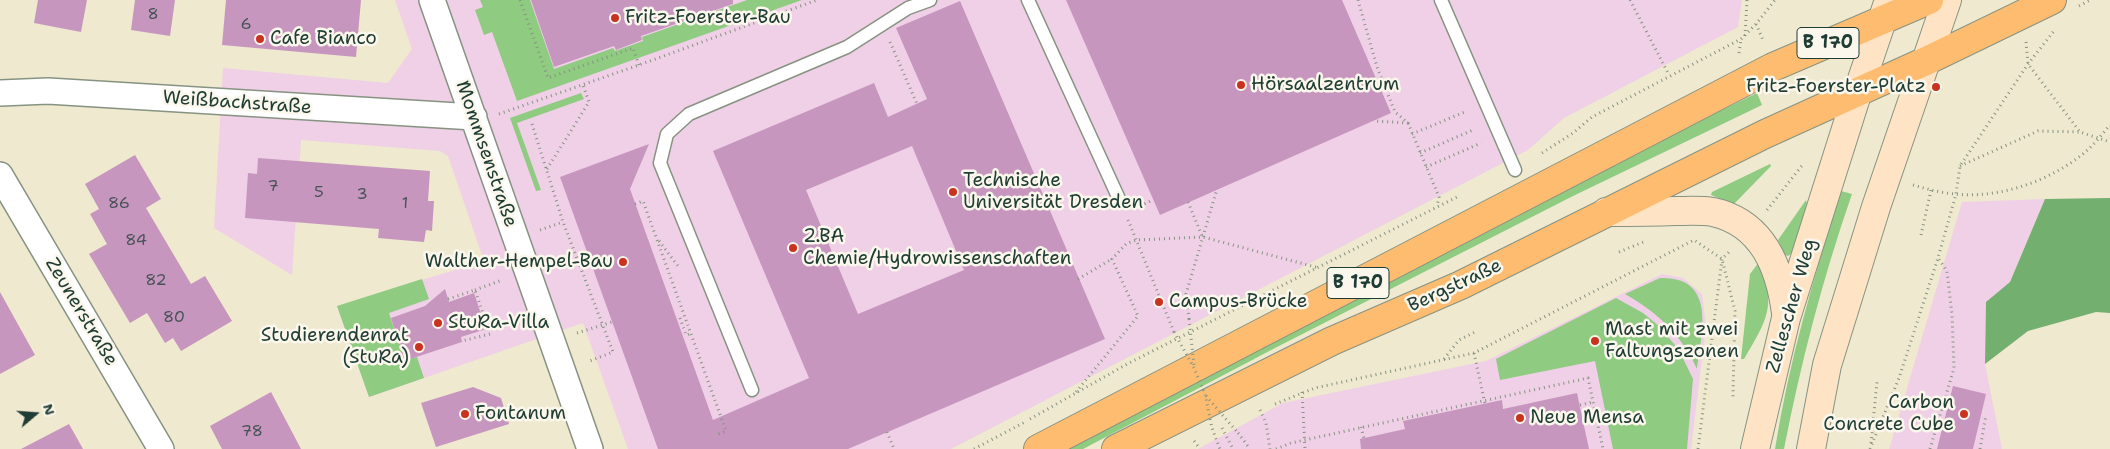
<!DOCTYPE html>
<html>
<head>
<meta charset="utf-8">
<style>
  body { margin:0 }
  #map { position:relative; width:2110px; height:449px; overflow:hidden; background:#efe9cf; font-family:"Shantell Sans",sans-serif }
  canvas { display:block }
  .north { position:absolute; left:10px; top:389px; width:50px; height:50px; -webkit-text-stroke:4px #fbf7ec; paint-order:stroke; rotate:72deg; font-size:14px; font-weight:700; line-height:20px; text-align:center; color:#1f3d34 }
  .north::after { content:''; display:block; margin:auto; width:18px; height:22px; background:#1f3d34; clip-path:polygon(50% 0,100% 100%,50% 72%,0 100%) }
</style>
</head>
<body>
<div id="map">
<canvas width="2110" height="449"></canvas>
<div class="north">N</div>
</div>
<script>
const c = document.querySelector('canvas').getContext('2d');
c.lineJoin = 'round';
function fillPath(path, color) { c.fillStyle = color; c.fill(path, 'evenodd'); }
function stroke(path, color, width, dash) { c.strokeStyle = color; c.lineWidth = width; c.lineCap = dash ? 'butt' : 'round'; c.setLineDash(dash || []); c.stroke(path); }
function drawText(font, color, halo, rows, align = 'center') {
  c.font = font + ' "Shantell Sans",sans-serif'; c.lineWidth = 5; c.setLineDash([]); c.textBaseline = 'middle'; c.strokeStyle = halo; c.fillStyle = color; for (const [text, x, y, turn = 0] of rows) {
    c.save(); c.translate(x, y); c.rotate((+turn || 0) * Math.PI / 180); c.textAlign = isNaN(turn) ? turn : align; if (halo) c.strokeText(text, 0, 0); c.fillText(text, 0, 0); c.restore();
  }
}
const built = new Path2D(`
  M 395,0 L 1742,0 L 1738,27 L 1564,118 L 1528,150 L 951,449 L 628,449 L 583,323 L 369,397 L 337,306 L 484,261 L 448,156 L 440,151 L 301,140 L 292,275 L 214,228 L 223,68 L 388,83 L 412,49 Z
  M 2045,199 L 2010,282 L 1986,303 L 1985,364 L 2002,449 L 1889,449 L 1962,202 Z
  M 1662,274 L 1683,278 L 1702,294 L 1706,326 L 1691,449 L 1198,449 L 1283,403 L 1486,361 Z`);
const green = new Path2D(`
  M 480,0 L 530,0 L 554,69 L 613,48 L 615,51 L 643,41 L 642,37 L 747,0 L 802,0 L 517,101 L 492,32 L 484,35 L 475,10 L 483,7 Z
  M 581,93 L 584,99 L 517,123 L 541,190 L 536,191 L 510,118 Z
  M 1757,93 L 1762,105 L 1573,196 L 1275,348 L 1083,449 L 1066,449 L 1642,149 Z
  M 1770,164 L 1771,166 L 1734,204 L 1711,195 L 1712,192 Z
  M 1841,191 L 1852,194 C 1823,277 1801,362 1784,449 L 1775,449 C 1789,361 1814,276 1841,191 Z
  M 1806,200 L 1807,204 L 1792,253 L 1788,256 L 1785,255 L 1778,240 Z
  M 1759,262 C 1777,306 1767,320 1744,359 L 1741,359 L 1750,274 Z
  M 1660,278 C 1717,276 1702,333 1697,369 C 1682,335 1657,312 1625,294 Z
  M 422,279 L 429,299 L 389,313 L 404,360 L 417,357 L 424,378 L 369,397 L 337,306 Z
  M 1616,298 L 1643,313 L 1659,326 L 1679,350 L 1693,379 L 1687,449 L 1613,449 L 1595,361 L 1500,380 L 1496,359 Z`);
const forest = new Path2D(`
  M 2110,198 L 2110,313 L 2096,312 L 2028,331 L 1985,364 L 1986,302 L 2010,282 L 2045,199 Z`);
const building = new Path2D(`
  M 38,0 L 87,0 L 81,32 L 34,23 Z
  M 135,0 L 175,0 L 170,36 L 131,30 Z
  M 226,0 L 361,0 L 356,57 L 222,45 Z
  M 531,0 L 733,0 L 733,4 L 641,36 L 642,40 L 616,50 L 614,46 L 554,67 Z
  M 1066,0 L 1342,0 L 1391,113 L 1160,215 Z
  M 960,1 L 1105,339 L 848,449 L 658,449 L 560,177 L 649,144 L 630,189 L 713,420 L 809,378 L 713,151 L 874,83 L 888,117 L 927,99 L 896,28 ZM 912,146 L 964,270 L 858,314 L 806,190 Z
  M 135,155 L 161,199 L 146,208 L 191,284 L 205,276 L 232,321 L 181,351 L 173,338 L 165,343 L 147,313 L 130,323 L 89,254 L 107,244 L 90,214 L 99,209 L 85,184 Z
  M 258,158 L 430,171 L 428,201 L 434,201 L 432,231 L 426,230 L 424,242 L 378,238 L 379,229 L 245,218 L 248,173 L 257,174 Z
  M 445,289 L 449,302 L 474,293 L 486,329 L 461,337 L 462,342 L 404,361 L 391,318 L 425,306 Z
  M 0,292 L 35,355 L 0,374 Z
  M 1953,386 L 1986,394 L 1973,449 L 1937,449 Z
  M 473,387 L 501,398 L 509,424 L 436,447 L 421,403 Z
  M 271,392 L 301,449 L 222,449 L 210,426 Z
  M 1577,393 L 1589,449 L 1361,449 L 1360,439 L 1405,429 L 1403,421 L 1502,400 L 1503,409 Z
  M 69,424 L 83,449 L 21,449 Z`);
const path = new Path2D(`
  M 520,0 L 548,78 L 633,48 L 639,65
  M 1358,0 L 1377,67 L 1395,112 L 1408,123 L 1375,121
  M 1630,0 L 1669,75
  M 2079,6 L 2090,0
  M 1756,24 L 1763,40
  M 1745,36 L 1747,0
  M 890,42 L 917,104
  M 2026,42 L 2028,64 L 2080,132 L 2110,142
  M 1739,53 L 1741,40
  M 499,114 L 639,65 L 817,0
  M 1408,123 L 1439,197 L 1437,206
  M 532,124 L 563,222 L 613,352 L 587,362
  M 1412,134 L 1467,111
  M 1420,153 L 1475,129
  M 1542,153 L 1573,133 L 1592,117 L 1741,39 L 1756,24 L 1775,0
  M 1960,166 L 2038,131 L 2079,132
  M 1426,167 L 1481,143
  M 547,169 L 589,102 L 583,85
  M 1913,185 C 1927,189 1941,193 1955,194 C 1999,199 2050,181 2084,153 C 2094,145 2102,134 2110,125
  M 1188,202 L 1202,236
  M 635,204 L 643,201 L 726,431 L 718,434
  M 1140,206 L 1153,200
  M 1767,210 L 1804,163
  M 1128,220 L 1174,332
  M 540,230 L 563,222
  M 1921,235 L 1931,190
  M 659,241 L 678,266
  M 1619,252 L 1646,241
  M 1078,279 L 1112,259
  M 475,290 L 502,280
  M 448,299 L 475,290 L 490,334 L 462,341
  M 680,318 L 686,335 L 692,333
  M 1189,319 L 1186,294 L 1217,189
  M 577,333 L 612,322
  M 1474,353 L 1485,404
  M 1444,359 L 1459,340 L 1477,331
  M 1076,392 L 1138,316 L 1112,259 L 1126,244 L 1136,240 L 1203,237 L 1319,268
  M 1302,392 L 1305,449
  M 1275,404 L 1315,388 L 1474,353 L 1694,240 L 1722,259 L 1735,311 L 1733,397
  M 1580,405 L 1593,402
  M 1260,410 L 1266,423 L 1270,449
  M 1030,419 L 1129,363 L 1459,196
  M 1361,427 L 1364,438
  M 1222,428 L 1233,449
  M 887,432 L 894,449
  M 1238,433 L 1250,449
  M 1194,441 L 1200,449
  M 1871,443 L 1877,382
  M 974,449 L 1025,422
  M 1276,449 L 1291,443 L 1588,378 L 1603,449
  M 1698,449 L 1722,259 L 1730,251
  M 1870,449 L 1899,378 L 1938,258 L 1956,194 L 1960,166 L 2028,64 L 2054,31
  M 1930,449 L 1954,368 L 1952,315 L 1947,271 L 1938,258
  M 1980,449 L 1986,415`);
const service = new Path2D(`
  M 1028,0 L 1120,201
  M 1441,0 L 1515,170
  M 752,390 L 660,163 L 667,134 L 689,114 L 847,47 L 908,8 L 930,0`);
const minor = new Path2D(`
  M 432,0 L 590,449
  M 0,93 L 48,91 L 474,117
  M 0,175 L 161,449`);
const secondary = new Path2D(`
  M 1606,212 C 1629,212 1652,212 1675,211 C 1687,211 1701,210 1713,212 C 1763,223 1780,268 1786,313
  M 1755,449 L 1786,318 L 1858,91 L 1889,0
  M 1811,449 L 1827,365 L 1876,207 L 1947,0`);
const primary = new Path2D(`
  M 1038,449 L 1773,67 L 1929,0
  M 1116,449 L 1332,341 L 1461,285 L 1765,134 L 1926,61 L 2052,0`);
const pathBridge = new Path2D(`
  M 1189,319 L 1194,365
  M 1174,332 L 1194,368 L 1205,394 L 1212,428 L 1220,449
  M 1206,396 L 1238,433`);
const markers = [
  [615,18,5,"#c8321e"],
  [260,39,5,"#c8321e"],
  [1241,85,5,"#c8321e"],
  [1936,87,5,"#c8321e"],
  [953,192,5,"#c8321e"],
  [793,248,5,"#c8321e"],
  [623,262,5,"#c8321e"],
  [1159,302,5,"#c8321e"],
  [438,323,5,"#c8321e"],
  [1595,341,5,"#c8321e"],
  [419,347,5,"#c8321e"],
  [465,414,5,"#c8321e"],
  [1964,414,5,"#c8321e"],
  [1520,418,5,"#c8321e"]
];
const numberNames = [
  ["8",153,15],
  ["6",246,25],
  ["7",273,187],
  ["5",319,193],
  ["3",362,195],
  ["86",119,204],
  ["1",405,204],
  ["84",136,241],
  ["82",156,281],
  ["80",174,318],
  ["78",252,432]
];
const shields = [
  [1828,43,62],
  [1358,283,62]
];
const shieldNames = [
  ["B 170",1828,43],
  ["B 170",1358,283]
];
const poiNames = [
  ["Fritz-Foerster-Bau",625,18],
  ["Cafe Bianco",270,39],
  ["Hörsaalzentrum",1251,85],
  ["Fritz-Foerster-Platz",1926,87,"right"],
  ["Technische",963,181],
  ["Universität Dresden",963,203],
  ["2.BA",803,237],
  ["Chemie/Hydrowissenschaften",803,259],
  ["Walther-Hempel-Bau",613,262,"right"],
  ["Campus-Brücke",1169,302],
  ["StuRa-Villa",448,323],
  ["Mast mit zwei",1605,330],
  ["Faltungszonen",1605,352],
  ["Studierendenrat",409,336,"right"],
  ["(StuRa)",409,358,"right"],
  ["Carbon",1954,403,"right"],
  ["Concrete Cube",1954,425,"right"],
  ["Fontanum",475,414],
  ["Neue Mensa",1530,418]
];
const streetNames = [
  ["Weißbachstraße",237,103,4],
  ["Mommsenstraße",486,154,71],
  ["Bergstraße",1455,286,-25],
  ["Zellescher Weg",1792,306,-74],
  ["Zeunerstraße",81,312,59]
];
fillPath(built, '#efd0e6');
fillPath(green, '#8fcb81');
fillPath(forest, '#73af6f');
fillPath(building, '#c796bf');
stroke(service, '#879382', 15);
stroke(minor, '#879382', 28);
stroke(secondary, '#879382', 30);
stroke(primary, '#879382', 30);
stroke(path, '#879382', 3, [1, 4]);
stroke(service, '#fff', 12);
stroke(minor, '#fff', 25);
stroke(secondary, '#fee4c5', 28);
stroke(primary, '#fdbc6f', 28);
stroke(pathBridge, '#879382', 3, [1, 4]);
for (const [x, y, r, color] of markers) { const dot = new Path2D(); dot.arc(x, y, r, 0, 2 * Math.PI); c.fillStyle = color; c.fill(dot); stroke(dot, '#fbf7ec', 2); }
drawText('16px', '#495357', null, numberNames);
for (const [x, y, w] of shields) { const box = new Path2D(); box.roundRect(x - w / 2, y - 15.5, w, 31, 4); c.fillStyle = '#fbf7ec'; c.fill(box); stroke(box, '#1f3d34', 1); }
drawText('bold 18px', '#1f3d34', null, shieldNames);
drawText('19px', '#1f3d34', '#fbf7ec', poiNames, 'left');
drawText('19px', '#1f3d34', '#fbf7ec', streetNames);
</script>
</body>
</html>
